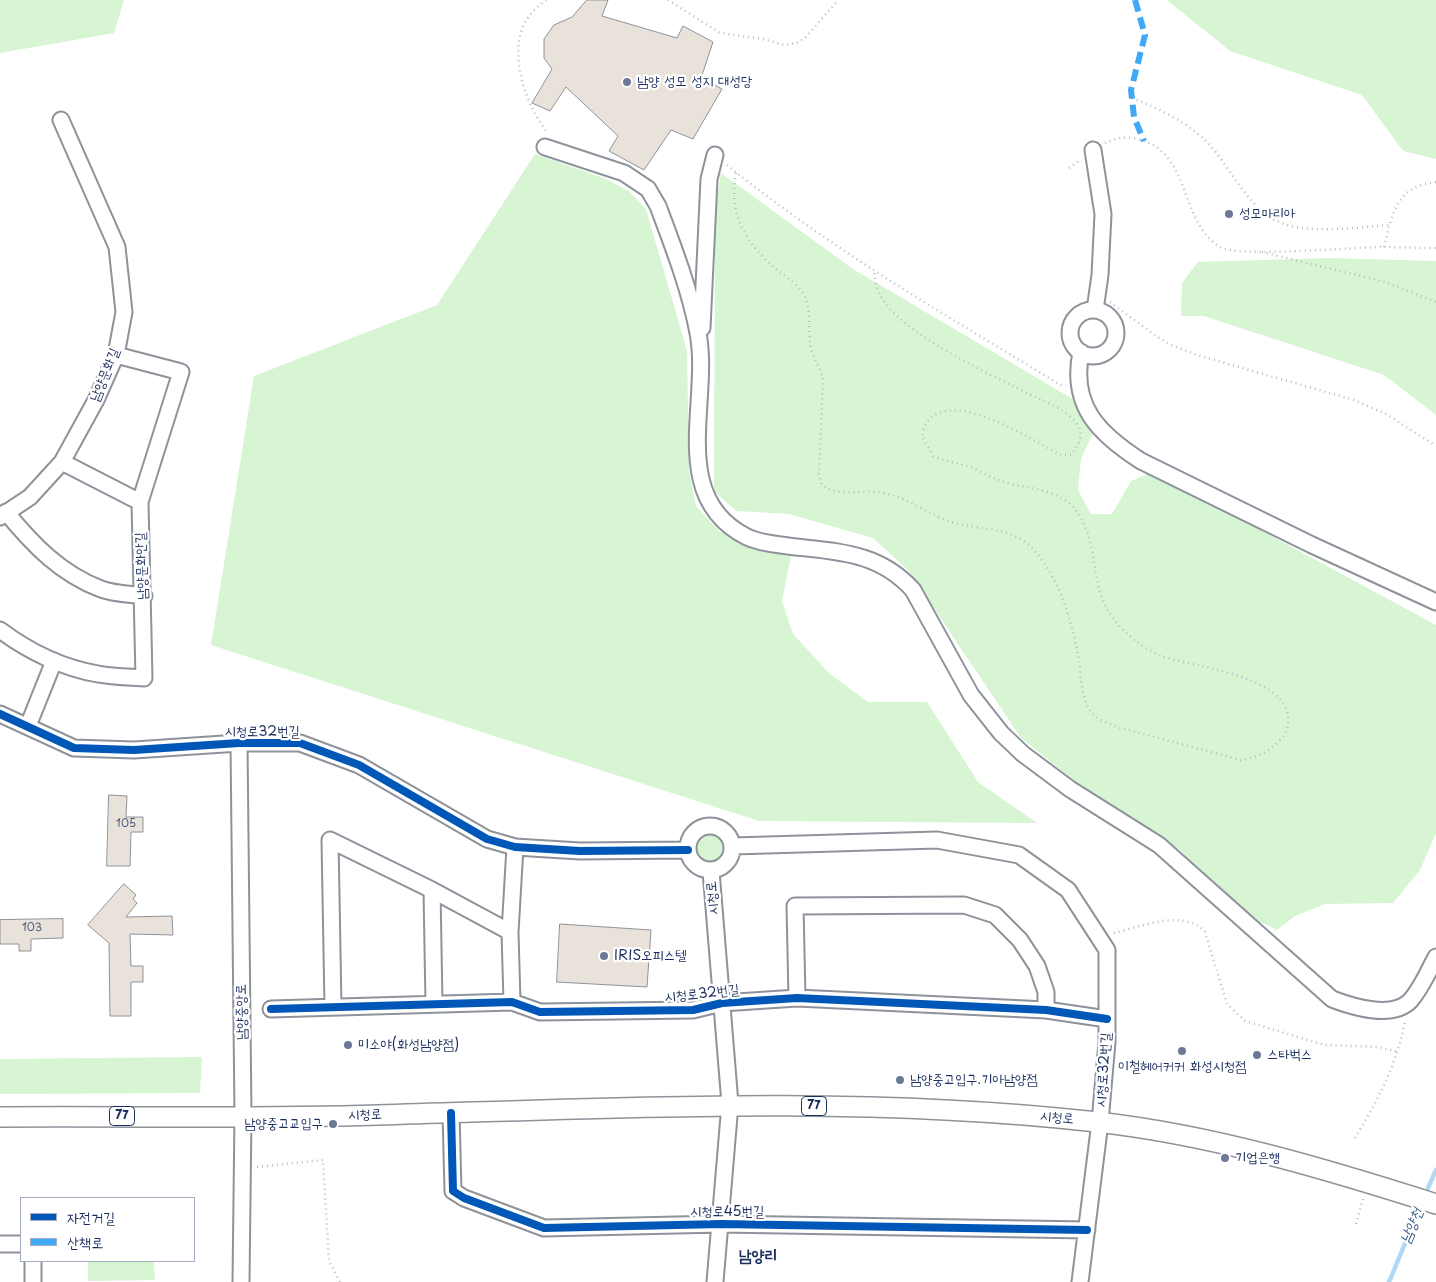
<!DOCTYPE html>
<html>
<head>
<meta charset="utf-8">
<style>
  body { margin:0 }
  #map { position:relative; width:1436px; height:1282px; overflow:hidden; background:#fff; font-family:"Playpen Sans","Poor Story",sans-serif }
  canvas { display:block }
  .legend { position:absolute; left:20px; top:1197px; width:175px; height:65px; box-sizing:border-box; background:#fff; border:1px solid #a4acbf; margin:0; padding:6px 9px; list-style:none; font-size:15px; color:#1b2f5e }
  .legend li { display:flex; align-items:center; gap:10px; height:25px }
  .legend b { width:25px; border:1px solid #a4acbf }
</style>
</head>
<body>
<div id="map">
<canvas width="1436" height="1282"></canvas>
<ul class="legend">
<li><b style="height:6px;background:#0057b8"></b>자전거길</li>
<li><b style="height:6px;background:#3fa9f5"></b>산책로</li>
</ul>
</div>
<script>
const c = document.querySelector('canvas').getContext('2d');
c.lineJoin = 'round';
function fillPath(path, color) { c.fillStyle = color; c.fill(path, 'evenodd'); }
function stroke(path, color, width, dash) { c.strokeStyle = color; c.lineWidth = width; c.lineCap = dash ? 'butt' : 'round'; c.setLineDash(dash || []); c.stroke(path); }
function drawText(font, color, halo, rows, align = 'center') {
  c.font = font + ' "Playpen Sans","Poor Story",sans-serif'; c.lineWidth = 4.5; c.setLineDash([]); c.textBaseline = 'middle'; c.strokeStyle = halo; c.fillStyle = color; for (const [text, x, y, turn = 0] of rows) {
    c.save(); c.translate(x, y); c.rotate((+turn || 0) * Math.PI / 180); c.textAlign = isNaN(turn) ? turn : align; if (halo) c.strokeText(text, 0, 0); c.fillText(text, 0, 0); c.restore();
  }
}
const green = new Path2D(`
  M 0,0 L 124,0 L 114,33 L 0,53 Z
  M 1167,0 L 1436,0 L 1436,159 L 1403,151 L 1362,95 L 1230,51 Z
  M 535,154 L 606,179 L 629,191 L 646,209 L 687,351 L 689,472 L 696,506 L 719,531 L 746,547 L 791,556 L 782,601 L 793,634 L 830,674 L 868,702 L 927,702 L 978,782 L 1037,823 L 759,821 L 211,645 L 254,376 L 437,305 Z
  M 721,173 L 853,269 L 1076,401 L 1094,431 L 1081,459 L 1078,490 L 1091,514 L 1112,514 L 1131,481 L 1153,472 L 1436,625 L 1436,833 L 1420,870 L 1393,903 L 1325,904 L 1295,916 L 1277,930 L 1241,913 L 1179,849 L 1100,801 L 1021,738 L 909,571 L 873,538 L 789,514 L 736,511 L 714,491 L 715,210 Z
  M 1329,258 L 1436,261 L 1436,415 L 1384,375 L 1204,316 L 1181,316 L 1182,283 L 1198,262 Z
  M696 848a14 14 0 1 1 28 0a14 14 0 1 1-28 0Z
  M 202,1057 L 200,1093 L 0,1094 L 0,1059 Z
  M 88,1261 L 154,1261 L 155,1280 L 88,1281 Z`);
const stream = new Path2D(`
  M 1425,1195 L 1436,1170
  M 1389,1282 L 1421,1205`);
const building = new Path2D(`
  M 587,0 L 608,0 L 602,16 L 677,38 L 683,26 L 713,42 L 701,78 L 722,89 L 693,139 L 671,130 L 644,170 L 609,151 L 618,136 L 566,87 L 550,111 L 532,103 L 552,69 L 544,58 L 544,39 L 554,25 L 572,17 Z
  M 109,795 L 127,796 L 126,817 L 143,817 L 143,832 L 131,832 L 130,866 L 107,866 Z
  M 124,884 L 136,895 L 133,899 L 137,903 L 126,917 L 172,916 L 173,935 L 130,934 L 131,966 L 143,966 L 143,982 L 131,982 L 131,1016 L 110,1016 L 109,943 L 88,925 Z
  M 63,919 L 63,938 L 31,939 L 31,951 L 19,951 L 19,944 L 0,944 L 0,920 Z
  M 560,924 L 651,930 L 647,987 L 557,982 Z`);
const path = new Path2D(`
  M 546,0 C 537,7 528,15 523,26 C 510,60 526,105 547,132
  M 668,0 L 720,33 L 763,39 L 784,45 L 797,43 L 806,37 L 838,0
  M 1132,98 C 1159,109 1186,121 1207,142 C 1233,169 1250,217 1291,226 C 1323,233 1358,227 1390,225
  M 1105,143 C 1115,138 1127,136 1138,139 C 1192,152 1178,221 1220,247 C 1238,258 1354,247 1383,247 C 1400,247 1418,248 1436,248
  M 727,165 C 832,250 949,317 1064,387
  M 1069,168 L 1080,160
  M 736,173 C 728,216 746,243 777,270 C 786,277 797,284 803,293 C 812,307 808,327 810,342 C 810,352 820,367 823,378 L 819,474 L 822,485 C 842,499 862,488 884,493 C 908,498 928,514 951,522 C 977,530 1008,526 1030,546 C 1059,575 1072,621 1079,660 C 1081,676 1081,698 1091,712 C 1097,720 1109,723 1117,727 L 1241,760 C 1257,757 1269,752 1280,740 C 1287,734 1289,725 1288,716 C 1284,676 1193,666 1164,657 C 1156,654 1145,648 1137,642 C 1127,635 1113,620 1107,609 C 1089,577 1099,529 1069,503 C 1051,488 1022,488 1001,481 C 990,477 980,471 970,467 C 958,463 945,461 933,456 L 922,437 C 923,432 924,426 927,422 C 953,387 1033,441 1061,455 L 1071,455 C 1078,446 1085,435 1077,424 C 1066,409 1046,402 1029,394 C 990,374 898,333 879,293 C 876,287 875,278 874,271
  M 1384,247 C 1393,213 1395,187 1436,182
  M 1262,252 L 1385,282 L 1436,302
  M 1110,302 L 1156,336 L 1171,345 L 1197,355 L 1354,400 L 1386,414 L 1436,446
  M 1114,933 C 1140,927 1184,908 1205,932 L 1227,1004 L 1245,1021 L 1324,1045 L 1378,1047 L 1398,1052
  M 1355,1138 C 1378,1100 1397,1064 1405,1021
  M 257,1167 L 323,1160 L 329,1261 L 340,1282
  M 1356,1224 L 1363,1199`);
const minor = new Path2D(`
  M 545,147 L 624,173 L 648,189 L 658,206 C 673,246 690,290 698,333 C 711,401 667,497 747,537 C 759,543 774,544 788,546 C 836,552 878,551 913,590 L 971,695 L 1001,733 L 1023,754 L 1070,789 L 1159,845 L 1332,999 C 1353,1007 1392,1019 1410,1001 C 1421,989 1428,972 1436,957
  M 1093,150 L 1103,214 L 1100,275 L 1095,310
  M1070 333a23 23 0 1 1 46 0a23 23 0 1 1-46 0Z
  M 702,328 L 709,179 L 715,155
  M 1081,352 C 1070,406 1099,434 1141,461 L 1312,545 L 1436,602
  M 62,462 L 140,502
  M 6,512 C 33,545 61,574 101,589 C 114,594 130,594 144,596
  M 0,517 L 30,497 L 62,462 L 96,400 L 116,355 L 124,312 L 117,247 L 61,120
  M 0,630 C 28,651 63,668 98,674 C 113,677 129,677 144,678 L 140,502 L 181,372 L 116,355
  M 0,714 L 74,748 L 134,750 L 239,743 L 300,743 L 359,765 L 487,839 L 515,847 L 580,851 L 688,850
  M 28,726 L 54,661
  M 239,743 L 243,1115 L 241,1282
  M688 848a22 22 0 1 1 44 0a22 22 0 1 1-44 0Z
  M 733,846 L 937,840 L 1019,855 L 1068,890 L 1107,950 L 1107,1042 L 1100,1122 L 1080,1282
  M 711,871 L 730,1104 L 715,1282
  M 432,890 L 434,1004
  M 797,998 L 795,906 L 964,905 L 995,915 L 1020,940 L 1037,966 L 1046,992 L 1046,1010
  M 512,1002 L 510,932 L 515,847
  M 333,1007 L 330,840 L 432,890 L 510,932
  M 271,1009 L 512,1002 L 540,1012 L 693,1010 L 722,1003 L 797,998 L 1046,1010 L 1107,1019
  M 451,1113 L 453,1191 L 464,1198 L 544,1228 L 721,1224 L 1087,1230
  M 0,1244 L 21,1244
  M 33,1282 L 33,1261`);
const major = new Path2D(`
  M 0,1117 C 126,1116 252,1119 378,1115 C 618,1108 859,1095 1097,1122 C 1213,1135 1326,1169 1436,1204`);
const quiet = new Path2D(`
  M 1135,0 L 1145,35 L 1131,90 L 1134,117 L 1144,141`);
const cycleway = new Path2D(`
  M 0,714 L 74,748 L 134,750 L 239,743 L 300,743 L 359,765 L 487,839 L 515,847 L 580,851 L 688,850
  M 271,1009 L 512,1002 L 540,1012 L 693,1010 L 722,1003 L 797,998 L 1046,1010 L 1107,1019
  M 451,1113 L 453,1191 L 464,1198 L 544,1228 L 721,1224 L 1087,1230`);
const markers = [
  [627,82,5,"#6b7896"],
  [1229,214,5,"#6b7896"],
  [604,956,5,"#6b7896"],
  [348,1045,5,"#6b7896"],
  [1182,1051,5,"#6b7896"],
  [1257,1055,5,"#6b7896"],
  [900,1080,5,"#6b7896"],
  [333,1124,5,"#6b7896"],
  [1225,1158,5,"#6b7896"]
];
const numberNames = [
  ["105",126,824],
  ["103",32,928]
];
const shields = [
  [814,1106,25],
  [122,1116,25]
];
const shieldNames = [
  ["77",814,1106],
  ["77",122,1116]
];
const poiNames = [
  ["남양 성모 성지 대성당",637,82],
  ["성모마리아",1239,214],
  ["IRIS오피스텔",614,956],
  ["미소야(화성남양점)",358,1045],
  ["스타벅스",1267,1055],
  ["이철헤어커커 화성시청점",1182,1067,"center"],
  ["남양중고입구.기아남양점",910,1080],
  ["남양중고교입구",323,1124,"right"],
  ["기업은행",1235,1158]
];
const streetNames = [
  ["남양문화길",105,375,-68],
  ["남양문화안길",142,566,-92],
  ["시청로32번길",262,732],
  ["시청로",713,898,-95],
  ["시청로32번길",702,994,-6],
  ["남양중앙로",242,1012,-91],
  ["시청로32번길",1104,1070,-86],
  ["시청로",365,1115,-2],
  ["시청로",1057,1118,5],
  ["시청로45번길",727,1212]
];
const waterNames = [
  ["남양천",1412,1226,-67]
];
const quarterNames = [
  ["남양리",758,1257]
];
fillPath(green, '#d7f5d3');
stroke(stream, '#b0d8f2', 4.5);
fillPath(building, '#e9e2da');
stroke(building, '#8e929a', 1);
stroke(minor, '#8e929a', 19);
stroke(major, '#8e929a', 22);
stroke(path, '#b9bcc1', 2.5, [1, 4]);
stroke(minor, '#fff', 15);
stroke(major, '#fff', 19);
stroke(quiet, '#3fa9f5', 6, [12, 6]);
stroke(cycleway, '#0057b8', 8);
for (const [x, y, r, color] of markers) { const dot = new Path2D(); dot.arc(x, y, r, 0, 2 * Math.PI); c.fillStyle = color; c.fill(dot); stroke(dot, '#fff', 2); }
drawText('11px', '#4e5c7d', null, numberNames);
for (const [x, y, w] of shields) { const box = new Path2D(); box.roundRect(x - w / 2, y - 9.5, w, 19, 4); c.fillStyle = '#fff'; c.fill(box); stroke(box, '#1b2f5e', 1); }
drawText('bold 12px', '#1b2f5e', null, shieldNames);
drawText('14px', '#1b2f5e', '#fff', poiNames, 'left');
drawText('14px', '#1b2f5e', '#fff', streetNames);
drawText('italic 15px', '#3e5d89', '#fff', waterNames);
drawText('bold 16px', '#1b2f5e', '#fff', quarterNames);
</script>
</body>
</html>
